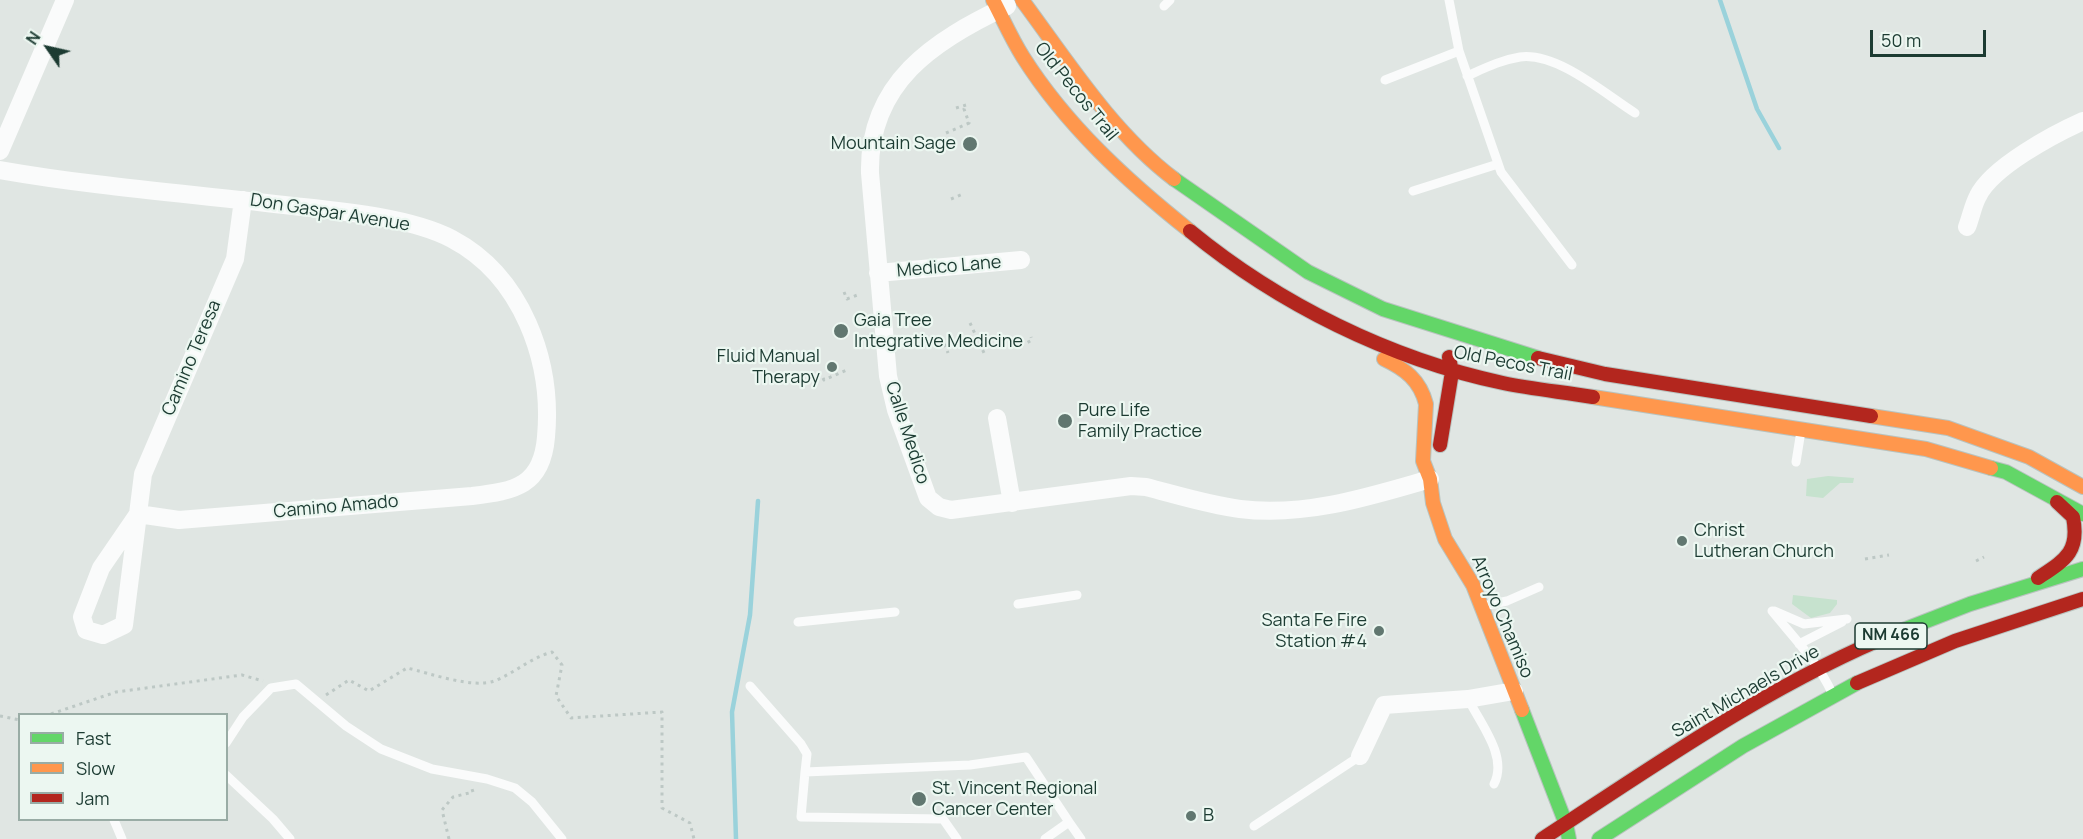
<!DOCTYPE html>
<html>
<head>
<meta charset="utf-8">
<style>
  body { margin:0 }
  #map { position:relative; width:2083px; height:839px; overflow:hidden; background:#e0e6e3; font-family:Manrope,sans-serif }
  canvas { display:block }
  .legend { position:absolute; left:18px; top:713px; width:210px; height:108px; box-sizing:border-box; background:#ecf7f1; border:2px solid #99aca5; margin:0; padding:8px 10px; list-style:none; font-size:18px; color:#1c3b32 }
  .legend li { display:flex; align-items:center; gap:12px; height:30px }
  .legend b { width:30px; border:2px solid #99aca5 }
  .north { position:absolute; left:18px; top:18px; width:60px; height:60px; -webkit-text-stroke:4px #ecf7f1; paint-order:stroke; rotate:304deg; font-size:16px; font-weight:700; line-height:24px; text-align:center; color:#1c3b32 }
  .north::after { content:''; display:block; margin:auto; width:21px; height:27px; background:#1c3b32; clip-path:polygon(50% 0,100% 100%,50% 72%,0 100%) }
  .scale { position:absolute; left:1870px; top:30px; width:116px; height:27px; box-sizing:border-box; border:3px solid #1c3b32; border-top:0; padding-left:8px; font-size:18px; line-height:21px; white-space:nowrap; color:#1c3b32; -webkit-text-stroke:4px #ecf7f1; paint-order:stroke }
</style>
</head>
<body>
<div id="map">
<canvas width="2083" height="839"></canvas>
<ul class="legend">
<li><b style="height:8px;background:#63d668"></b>Fast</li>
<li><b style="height:8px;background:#ff974d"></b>Slow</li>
<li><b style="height:8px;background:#b3261e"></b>Jam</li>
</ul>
<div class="north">N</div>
<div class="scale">50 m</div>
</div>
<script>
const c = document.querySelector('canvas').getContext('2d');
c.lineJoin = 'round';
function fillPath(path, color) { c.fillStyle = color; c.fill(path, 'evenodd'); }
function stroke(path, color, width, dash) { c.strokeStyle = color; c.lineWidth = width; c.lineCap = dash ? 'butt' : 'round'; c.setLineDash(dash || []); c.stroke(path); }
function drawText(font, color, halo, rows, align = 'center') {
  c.font = font + ' Manrope,sans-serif'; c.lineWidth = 4.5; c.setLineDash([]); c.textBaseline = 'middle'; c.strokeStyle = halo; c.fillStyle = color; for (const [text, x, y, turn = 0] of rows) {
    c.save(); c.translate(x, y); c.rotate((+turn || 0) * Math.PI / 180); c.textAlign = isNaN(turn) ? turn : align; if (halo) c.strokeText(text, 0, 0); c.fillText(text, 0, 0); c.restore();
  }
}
const green = new Path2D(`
  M 1828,476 L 1854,478 L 1853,483 L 1840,483 L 1823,498 L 1806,496 L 1807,479 Z
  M 1793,595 L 1837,600 L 1837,604 L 1830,613 L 1811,618 L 1792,604 Z`);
const stream = new Path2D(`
  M 1720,0 L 1757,109 L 1779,148
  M 736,839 L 732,712 L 750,615 L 758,501`);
const path = new Path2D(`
  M 956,108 L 966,105
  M 946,133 L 969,123 L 964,109 L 966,105
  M 951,199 L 963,194 L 962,193
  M 844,292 L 847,299 L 860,294
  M 970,323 L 984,353 L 980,353
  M 940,341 L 943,340 L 948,353
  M 1021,346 L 1032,340 L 1031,337
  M 823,378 L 824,380 L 849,369
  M 1865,559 L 1889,555
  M 1976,561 L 1984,557
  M 326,695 L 349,680 L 369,691 L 407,668 C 429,673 473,689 494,681 C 515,673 530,658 552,652 L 562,665 L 556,696 L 571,718 L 662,712 L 662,808 L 690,823 L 694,839
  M 51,714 L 116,692 L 242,675 L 263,681
  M 0,716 L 20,720
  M 449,839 L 442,810 L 453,797 L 473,792 L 472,789`);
const lane = new Path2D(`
  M 1449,0 L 1459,51 L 1501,172 L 1572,265
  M 1164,6 L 1170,0
  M 1467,76 C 1485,68 1501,60 1520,57 C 1557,52 1605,94 1635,113
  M 1385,80 L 1459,51
  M 1413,191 L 1498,164
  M 1796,462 L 1801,431
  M 1018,604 L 1077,595
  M 1483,606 L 1507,601 L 1539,587
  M 1772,611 C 1793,637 1818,662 1832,693
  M 1774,611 L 1804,624 L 1847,619
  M 798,622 L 895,612
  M 1799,644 L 1842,622
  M 750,686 L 801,744 L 807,754 L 805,772
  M 1468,699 C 1481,724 1508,757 1494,784
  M 226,743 L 243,717 L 271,688 L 296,684 L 346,726 L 381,749 L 432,769 L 487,779 L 515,788 L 532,802 L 562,839
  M 226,775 L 273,819 L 290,839
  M 114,820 L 122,839
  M 1254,826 L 1360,756
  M 957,839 L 943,819 L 801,817 L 805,772 L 970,765 L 1026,757 L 1069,822
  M 1045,839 L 1069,822 L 1081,839`);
const street = new Path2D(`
  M 1007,6 C 934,40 868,83 870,173 L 888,376 L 896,410 L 928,498 L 939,507 L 951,510 L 1131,486 L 1146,487 C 1177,495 1209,505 1240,509 C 1305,517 1368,497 1430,479
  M 0,151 L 65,0
  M 0,170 C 97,187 195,194 293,206 C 340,211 410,217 452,239 C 522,276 553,361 546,437 C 542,486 515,491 472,496 L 179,520 L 138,514 L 124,625 L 103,635 L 86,630 L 82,617 L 101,568 L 138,514 L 143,474 L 235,259 L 243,200
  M 1967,227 C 1971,217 1973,205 1978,196 C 1992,167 2054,134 2083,121
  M 878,273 L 1021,260
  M 997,418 L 1012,503
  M 1360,756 L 1384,705 L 1468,699 L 1514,691`);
const fast = new Path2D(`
  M 1174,179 L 1308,272 L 1383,309 L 1538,358
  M 1991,468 L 2006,472 L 2083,514
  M 1898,632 L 1970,604 L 2083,569
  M 1522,710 L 1566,824 L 1569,839
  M 1599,839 L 1743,746 L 1857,683`);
const slow = new Path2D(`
  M 993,0 C 1003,19 1011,38 1023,57 C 1066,125 1127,181 1190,231
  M 1022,0 C 1068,62 1112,132 1174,179
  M 1384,359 C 1405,369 1420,380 1426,404 L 1423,461 L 1430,479 L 1433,503 L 1445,539 L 1473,585 L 1522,710
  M 1593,397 L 1926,449 L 1991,468
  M 1871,416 L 1948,428 L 2029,457 L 2083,487`);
const jam = new Path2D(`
  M 1190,231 C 1279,304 1390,359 1503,383 C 1532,389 1563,392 1593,397
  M 1538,358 L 1605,374 L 1871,416
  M 1440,445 L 1452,372 L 1449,357
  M 2038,578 C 2065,560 2080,552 2073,517 L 2057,502
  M 1857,683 L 1955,641 L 2083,599
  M 1542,839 C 1657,764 1770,684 1898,632`);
const markers = [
  [970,144,8,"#617770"],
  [841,331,8,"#617770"],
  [832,367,6,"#617770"],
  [1065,421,8,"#617770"],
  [1682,541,6,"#617770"],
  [1379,631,6,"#617770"],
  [919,799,8,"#617770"],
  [1191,816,6,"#617770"]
];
const shields = [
  [1891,636,72]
];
const shieldNames = [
  ["NM 466",1891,636]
];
const streetNames = [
  ["Old Pecos Trail",1076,92,51],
  ["Don Gaspar Avenue",330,213,9],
  ["Medico Lane",949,267,-5],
  ["Camino Teresa",192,358,-67],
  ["Old Pecos Trail",1513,364,11],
  ["Calle Medico",907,433,72],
  ["Camino Amado",336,507,-5],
  ["Arroyo Chamiso",1502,617,67],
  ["Saint Michaels Drive",1746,692,-30]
];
const poiNames = [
  ["Mountain Sage",956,144,"right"],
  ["Gaia Tree",854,321],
  ["Integrative Medicine",854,342],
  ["Fluid Manual",820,357,"right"],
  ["Therapy",820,378,"right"],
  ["Pure Life",1078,411],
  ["Family Practice",1078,432],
  ["Christ",1694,531],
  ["Lutheran Church",1694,552],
  ["Santa Fe Fire",1367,621,"right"],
  ["Station #4",1367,642,"right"],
  ["St. Vincent Regional",932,789],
  ["Cancer Center",932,810],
  ["B",1203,816]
];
fillPath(green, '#c6e2ce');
stroke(stream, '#9ad2db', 4.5);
stroke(fast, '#b8c3bf', 16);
stroke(slow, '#b8c3bf', 16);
stroke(jam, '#b8c3bf', 16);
stroke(path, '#bdc8c5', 3, [3, 4.5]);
stroke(lane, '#fafbfb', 9);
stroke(street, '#fafbfb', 18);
stroke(fast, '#63d668', 14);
stroke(slow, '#ff974d', 14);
stroke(jam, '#b3261e', 14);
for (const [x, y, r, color] of markers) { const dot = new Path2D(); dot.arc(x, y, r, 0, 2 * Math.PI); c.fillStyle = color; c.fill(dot); stroke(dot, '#ecf7f1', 2); }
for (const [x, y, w] of shields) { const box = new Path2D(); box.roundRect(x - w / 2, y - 13, w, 26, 4.5); c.fillStyle = '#ecf7f1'; c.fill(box); stroke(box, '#1c3b32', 1.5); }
drawText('bold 16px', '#1c3b32', null, shieldNames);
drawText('18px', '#1c3b32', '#ecf7f1', streetNames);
drawText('18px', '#1c3b32', '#ecf7f1', poiNames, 'left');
</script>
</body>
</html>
